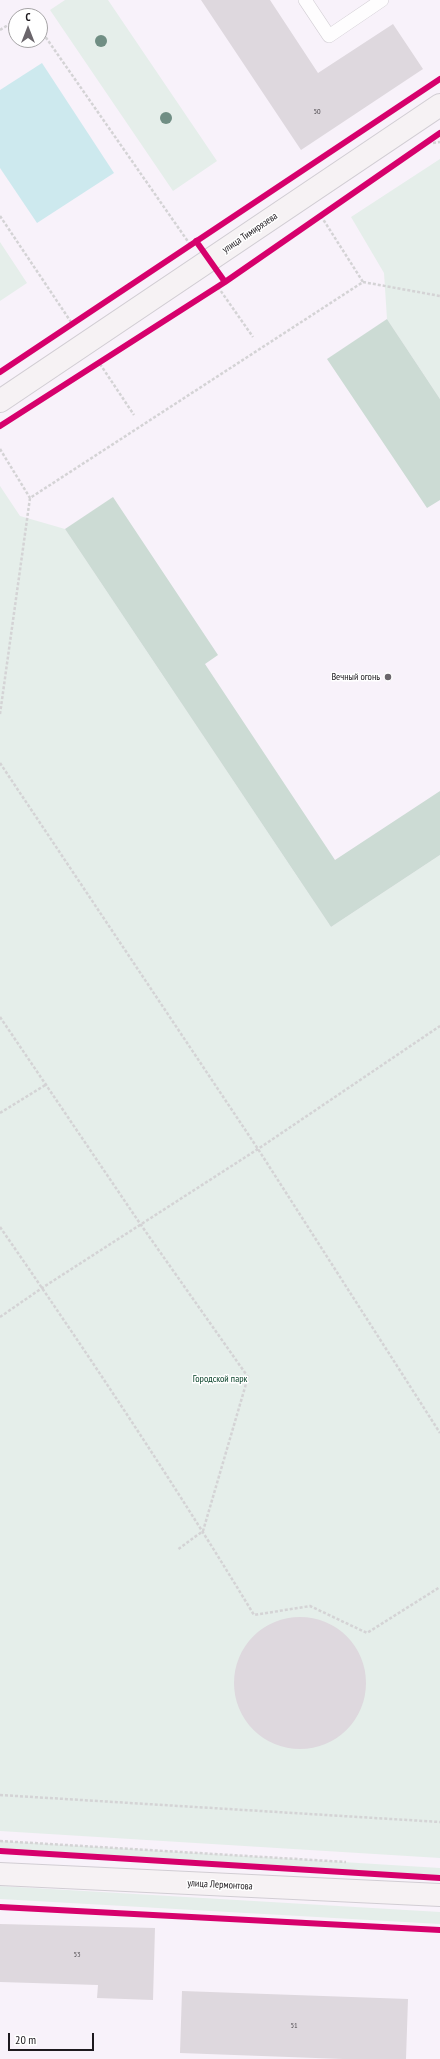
<!DOCTYPE html>
<html>
<head>
<meta charset="utf-8">
<style>
  body { margin:0 }
  #map { position:relative; width:440px; height:2059px; overflow:hidden; background:#f8f2fa; font-family:"PT Sans Narrow",sans-serif }
  canvas { display:block }
  .north { position:absolute; left:8px; top:8px; width:40px; height:40px; box-sizing:border-box; background:#fff; border:1px solid #a5a3a5; border-radius:50%; rotate:0deg; font-size:11px; font-weight:700; line-height:16px; text-align:center; color:#1d191e }
  .north::after { content:''; display:block; margin:auto; width:14px; height:18px; background:#6a656b; clip-path:polygon(50% 0,100% 100%,50% 72%,0 100%) }
  .scale { position:absolute; left:8px; top:2033px; width:86px; height:18px; box-sizing:border-box; border:2px solid #1d191e; border-top:0; padding-left:5px; font-size:12px; line-height:14px; white-space:nowrap; color:#1d191e; -webkit-text-stroke:3px #fff; paint-order:stroke }
</style>
</head>
<body>
<div id="map">
<canvas width="440" height="2059"></canvas>
<div class="north">С</div>
<div class="scale">20 m</div>
</div>
<script>
const c = document.querySelector('canvas').getContext('2d');
c.lineJoin = 'round';
function fillPath(path, color) { c.fillStyle = color; c.fill(path, 'evenodd'); }
function stroke(path, color, width, dash) { c.strokeStyle = color; c.lineWidth = width; c.lineCap = dash ? 'butt' : 'round'; c.setLineDash(dash || []); c.stroke(path); }
function drawText(font, color, halo, rows, align = 'center') {
  c.font = font + ' "PT Sans Narrow",sans-serif'; c.lineWidth = 3; c.setLineDash([]); c.textBaseline = 'middle'; c.strokeStyle = halo; c.fillStyle = color; for (const [text, x, y, turn = 0] of rows) {
    c.save(); c.translate(x, y); c.rotate((+turn || 0) * Math.PI / 180); c.textAlign = isNaN(turn) ? turn : align; if (halo) c.strokeText(text, 0, 0); c.fillText(text, 0, 0); c.restore();
  }
}
const green = new Path2D(`
  M 65,0 L 108,0 L 217,161 L 173,191 L 50,10 Z
  M 440,159 L 440,399 L 387,319 L 384,273 L 351,217 Z
  M 0,242 L 27,283 L 0,301 Z
  M 0,486 L 20,516 L 65,529 L 331,927 L 440,855 L 440,1858 L 0,1831 Z
  M 0,1841 L 440,1868 L 440,1878 L 0,1851 Z
  M 0,1886 L 440,1912 L 440,1924 L 0,1899 Z`);
const forest = new Path2D(`
  M 387,319 L 440,399 L 440,500 L 427,508 L 327,359 Z
  M 113,497 L 218,655 L 205,664 L 335,860 L 440,791 L 440,855 L 331,927 L 65,529 Z`);
const water = new Path2D(`
  M 42,63 L 114,173 L 37,223 L 0,168 L 0,90 Z`);
const building = new Path2D(`
  M 201,0 L 270,0 L 318,73 L 393,24 L 423,69 L 301,150 Z
  M234 1683a66 66 0 1 1 132 0a66 66 0 1 1-132 0Z
  M 0,1924 L 155,1928 L 153,2000 L 97,1998 L 98,1985 L 0,1982 Z
  M 182,1991 L 408,1999 L 406,2059 L 343,2059 L 180,2053 Z`);
const path = new Path2D(`
  M 22,16 L 28,12 L 31,16
  M 40,29 L 189,243
  M 0,30 L 16,20
  M 433,143 L 440,142
  M 0,216 L 71,322
  M 321,216 L 363,282
  M 218,287 L 253,337
  M 100,364 L 134,415
  M 0,449 L 30,498
  M 0,714 L 30,498 L 363,282 L 440,296
  M 0,763 L 258,1149 L 440,1433
  M 0,1017 L 141,1225 L 248,1377 L 203,1531 L 177,1550
  M 0,1113 L 47,1084
  M 0,1227 C 88,1354 174,1483 254,1615 L 310,1606 L 367,1633 L 440,1587
  M 0,1317 L 42,1288 L 258,1149 L 440,1026
  M 0,1795 L 440,1822
  M 0,1841 L 346,1862`);
const lane = new Path2D(`
  M 305,0 L 329,36 L 382,0`);
const secondary = new Path2D(`
  M 0,401 L 440,105
  M 0,1874 L 440,1895`);
const cycleway = new Path2D(`
  M 196,241 L 225,282
  M 0,372 L 440,79
  M 0,426 L 225,282 L 440,133
  M 0,1851 L 440,1878
  M 0,1907 L 440,1930`);
const trees = [
  [101,41],
  [166,118]
];
const markers = [
  [388,677,4,"#6a656b"]
];
const numberNames = [
  ["50",317,112],
  ["53",77,1955],
  ["51",294,2026]
];
const streetNames = [
  ["улица Тимирязева",250,233,-34],
  ["улица Лермонтова",220,1885,3]
];
const poiNames = [
  ["Вечный огонь",380,677]
];
const parkNames = [
  ["Городской парк",220,1379]
];
fillPath(green, '#e5eeea');
fillPath(forest, '#ccdbd4');
fillPath(water, '#cde9ee');
fillPath(building, '#ded8de');
stroke(lane, '#d1cdd3', 14);
stroke(secondary, '#d1cdd3', 24);
stroke(path, '#d4d3d5', 2.5, [3, 2]);
stroke(lane, '#fefdfe', 13);
stroke(secondary, '#f6f2f4', 22);
stroke(cycleway, '#d6006c', 6);
c.fillStyle = '#708e84';
for (const [x, y] of trees) { c.beginPath(); c.arc(x, y, 6, 0, 2 * Math.PI); c.fill(); }
for (const [x, y, r, color] of markers) { const dot = new Path2D(); dot.arc(x, y, r, 0, 2 * Math.PI); c.fillStyle = color; c.fill(dot); stroke(dot, '#fff', 1.5); }
drawText('8px', '#504c51', null, numberNames);
drawText('10px', '#1d191e', '#fff', streetNames);
drawText('10px', '#1d191e', '#fff', poiNames, 'right');
drawText('10px', '#013d23', '#fff', parkNames);
</script>
</body>
</html>
